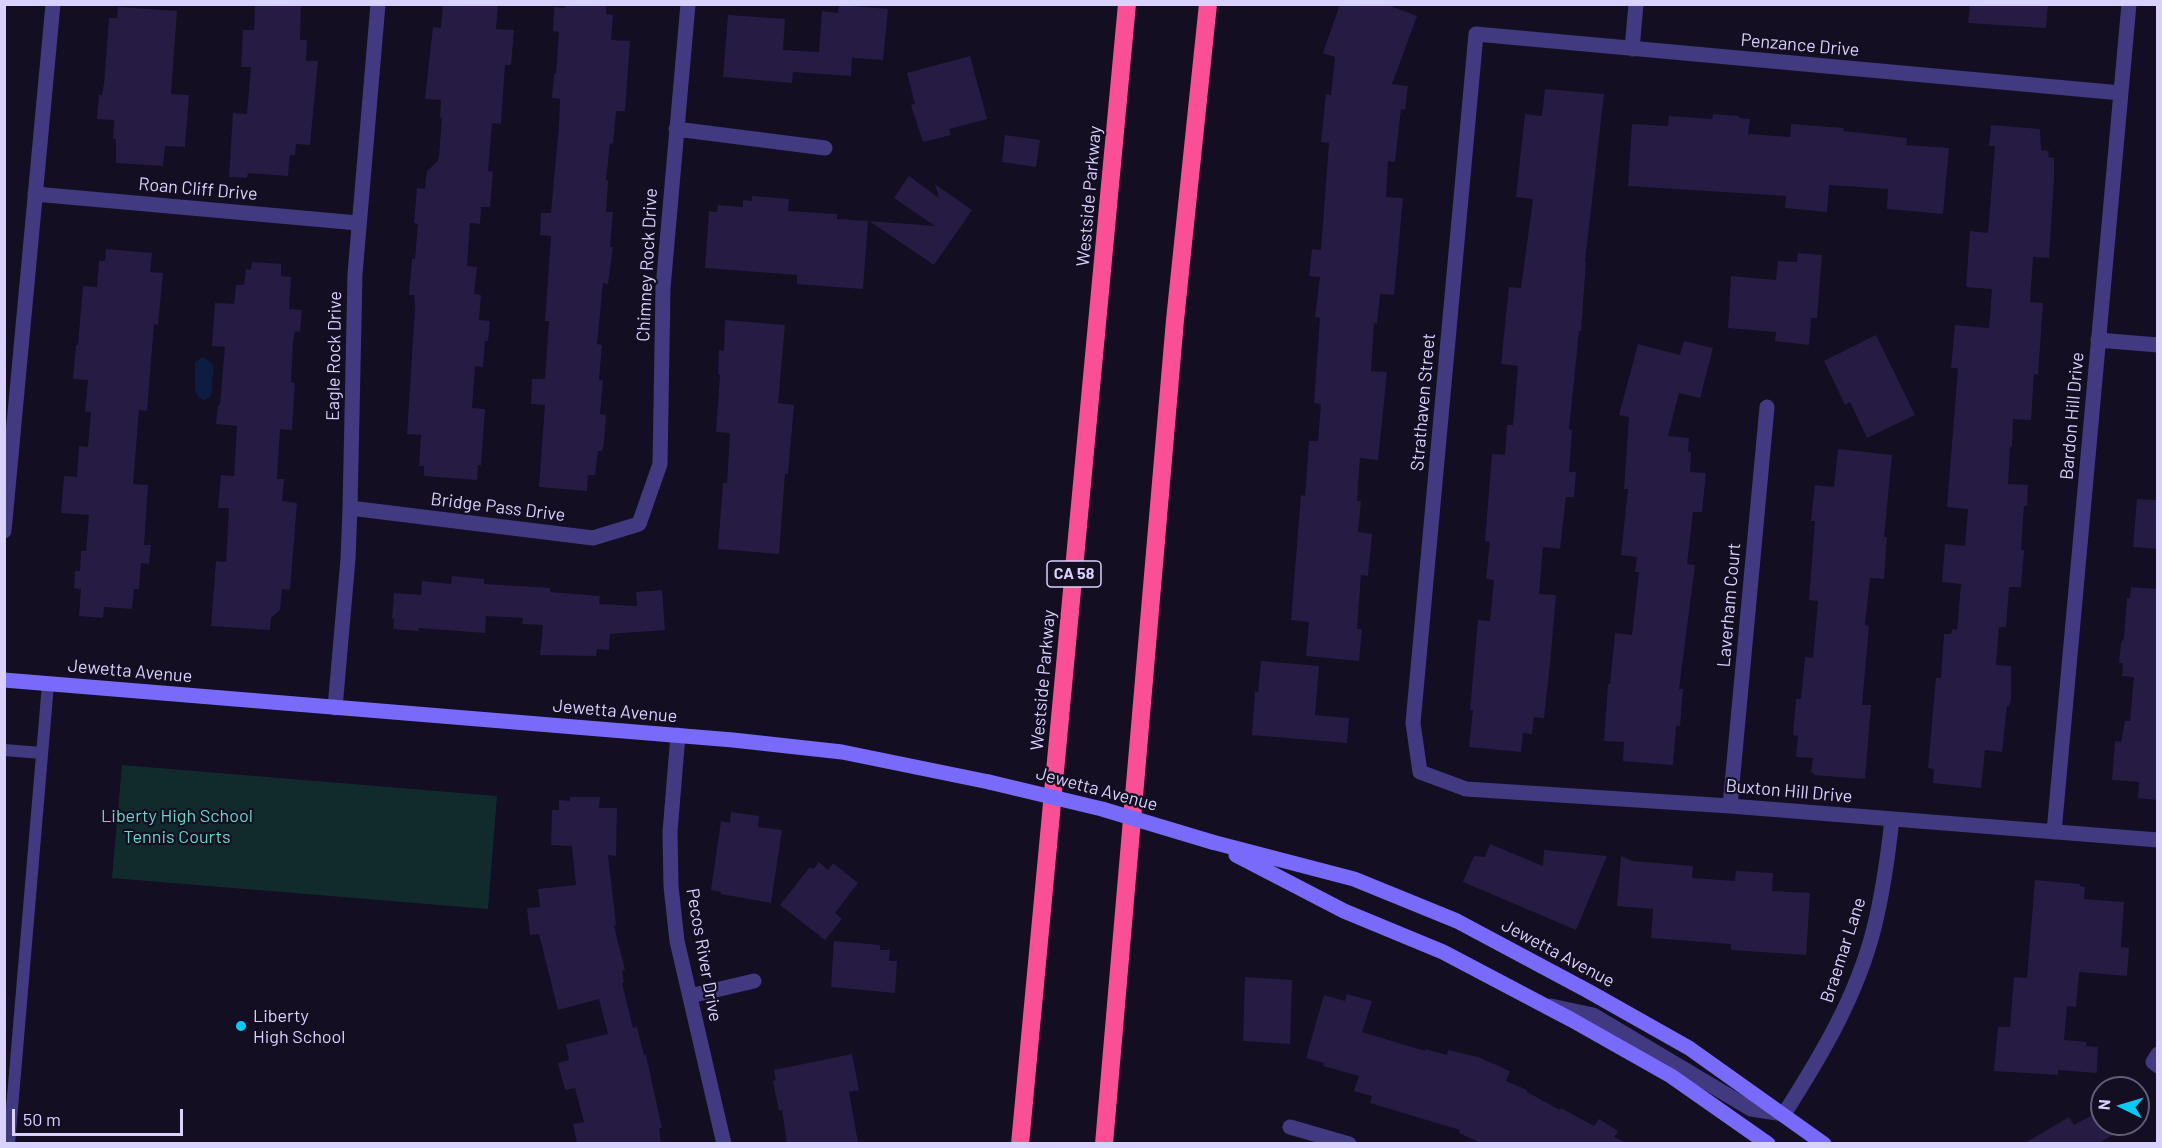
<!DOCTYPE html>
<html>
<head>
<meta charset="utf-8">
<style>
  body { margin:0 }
  #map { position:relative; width:2162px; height:1148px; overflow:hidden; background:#130e22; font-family:Barlow,sans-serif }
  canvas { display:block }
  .frame { position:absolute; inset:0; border:6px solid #d9d1fe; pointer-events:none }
  .north { position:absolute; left:2090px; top:1076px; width:60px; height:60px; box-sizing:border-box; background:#130e22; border:2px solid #625c7a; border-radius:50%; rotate:275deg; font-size:16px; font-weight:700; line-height:24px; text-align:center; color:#d9d1fe }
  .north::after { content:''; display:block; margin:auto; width:21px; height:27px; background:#06cbf4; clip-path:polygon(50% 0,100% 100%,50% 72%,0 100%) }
  .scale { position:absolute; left:12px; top:1109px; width:171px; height:27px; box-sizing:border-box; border:3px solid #d9d1fe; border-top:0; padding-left:8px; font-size:18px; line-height:21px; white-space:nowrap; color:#d9d1fe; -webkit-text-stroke:4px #130e22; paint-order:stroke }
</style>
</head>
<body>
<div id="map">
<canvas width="2162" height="1148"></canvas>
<div class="frame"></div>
<div class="north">N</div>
<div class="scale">50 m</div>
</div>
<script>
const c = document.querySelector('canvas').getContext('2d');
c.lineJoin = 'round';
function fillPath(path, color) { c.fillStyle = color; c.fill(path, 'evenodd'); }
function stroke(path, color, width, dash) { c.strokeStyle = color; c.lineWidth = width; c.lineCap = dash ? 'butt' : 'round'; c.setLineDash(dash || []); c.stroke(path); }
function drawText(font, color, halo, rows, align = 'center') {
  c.font = font + ' Barlow,sans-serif'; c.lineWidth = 4.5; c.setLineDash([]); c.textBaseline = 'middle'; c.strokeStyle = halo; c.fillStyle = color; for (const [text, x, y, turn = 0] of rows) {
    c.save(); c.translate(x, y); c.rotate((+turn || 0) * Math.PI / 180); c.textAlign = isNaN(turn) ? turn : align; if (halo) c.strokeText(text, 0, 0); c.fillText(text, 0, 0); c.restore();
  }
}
const green = new Path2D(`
  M 122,765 L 497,796 L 488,909 L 112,878 Z`);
const water = new Path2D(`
  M 202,357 C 217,366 214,365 212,381 C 212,387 212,391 211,396 L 204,400 L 199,398 L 195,390 L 195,363 Z`);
const building = new Path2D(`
  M 255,4 L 301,4 L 300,40 L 307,40 L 306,61 L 318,61 L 310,145 L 296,144 L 295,155 L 290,155 L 288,176 L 248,173 L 247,178 L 229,177 L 233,113 L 247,114 L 251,67 L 241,67 L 243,30 L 254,30 Z
  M 443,4 L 498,4 L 496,29 L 514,30 L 511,65 L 505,65 L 501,124 L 492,123 L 488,171 L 493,172 L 490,207 L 481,207 L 480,224 L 470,223 L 467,266 L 477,267 L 474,294 L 481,295 L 479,320 L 490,321 L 488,341 L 485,341 L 483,367 L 475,366 L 472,408 L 485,409 L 481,465 L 478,465 L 477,480 L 424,476 L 424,466 L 419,466 L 421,435 L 407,434 L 415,308 L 414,295 L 409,295 L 412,259 L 415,259 L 418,224 L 414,223 L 417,188 L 425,189 L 427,171 L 437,162 L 439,156 L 442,118 L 440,118 L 441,100 L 425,99 L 433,27 L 441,28 Z
  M 565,4 L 606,4 L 606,14 L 613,15 L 611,40 L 630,41 L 625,111 L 616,111 L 613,144 L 610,143 L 606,180 L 608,181 L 606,212 L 613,212 L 610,247 L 613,247 L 608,284 L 603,283 L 597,344 L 602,345 L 599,380 L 603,380 L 600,414 L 606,415 L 604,442 L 602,451 L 598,451 L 595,475 L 588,475 L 587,491 L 539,487 L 545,405 L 531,404 L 532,379 L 545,379 L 549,321 L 545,321 L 551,236 L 540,235 L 541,213 L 551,213 L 559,125 L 560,99 L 552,98 L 554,74 L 556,74 L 559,32 L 553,31 L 554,7 L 565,8 Z
  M 1340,4 L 1385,4 L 1417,16 L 1392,84 L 1408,86 L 1405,110 L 1401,109 L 1395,162 L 1388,161 L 1386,197 L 1403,198 L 1394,295 L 1380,294 L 1377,324 L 1374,323 L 1371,371 L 1387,372 L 1378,460 L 1360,458 L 1357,501 L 1361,501 L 1358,532 L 1372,534 L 1368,576 L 1361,575 L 1357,629 L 1362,629 L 1359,661 L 1306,656 L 1309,622 L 1291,620 L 1301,495 L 1305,496 L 1309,441 L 1318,441 L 1321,404 L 1314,403 L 1320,318 L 1315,317 L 1320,277 L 1309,276 L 1312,249 L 1321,250 L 1329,143 L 1321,142 L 1326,94 L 1331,95 L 1335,57 L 1323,53 Z
  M 1970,4 L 2048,4 L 2046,28 L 1968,23 Z
  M 839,5 L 888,9 L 883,60 L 852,58 L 851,76 L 793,72 L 792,83 L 723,77 L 728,15 L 785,19 L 783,50 L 819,52 L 822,11 L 838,13 Z
  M 118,7 L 177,11 L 171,94 L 189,95 L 185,147 L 165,146 L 163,166 L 116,163 L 116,139 L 113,139 L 114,120 L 97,119 L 99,95 L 102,95 L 104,84 L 109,18 L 117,18 Z
  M 970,56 L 987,119 L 949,129 L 951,135 L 923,142 L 911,105 L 915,104 L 907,73 Z
  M 1545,89 L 1604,94 L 1585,262 L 1586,262 L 1581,331 L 1579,331 L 1569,429 L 1572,430 L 1569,472 L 1576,472 L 1574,497 L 1566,497 L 1560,549 L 1543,547 L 1539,594 L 1556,595 L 1550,664 L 1544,718 L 1534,717 L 1532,734 L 1523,733 L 1521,752 L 1469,747 L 1473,710 L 1470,710 L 1478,620 L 1490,621 L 1494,580 L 1486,579 L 1490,542 L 1485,541 L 1492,454 L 1505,455 L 1507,425 L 1513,425 L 1518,366 L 1501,364 L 1509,287 L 1521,288 L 1533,199 L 1516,197 L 1525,114 L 1542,116 Z
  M 1713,114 L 1739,116 L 1739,118 L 1750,119 L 1748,134 L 1790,137 L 1791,124 L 1805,125 L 1844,128 L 1843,131 L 1907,138 L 1906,145 L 1949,148 L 1943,214 L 1887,209 L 1888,189 L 1829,185 L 1827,212 L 1785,208 L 1786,196 L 1628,186 L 1632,124 L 1668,126 L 1669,116 L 1712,119 Z
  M 1991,125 L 2040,129 L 2041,150 L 2049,151 L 2048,157 L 2054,158 L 2054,180 L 2049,258 L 2033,257 L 2030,302 L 2043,303 L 2038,375 L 2034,374 L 2031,420 L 2013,419 L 2012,447 L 2010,447 L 2008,484 L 2028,485 L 2027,506 L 2024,506 L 2021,550 L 2024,550 L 2021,587 L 2009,587 L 2006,627 L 1999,627 L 1996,665 L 2011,666 L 2011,699 L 2009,706 L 2007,706 L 2002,752 L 1985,750 L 1981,788 L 1933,783 L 1934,769 L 1928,768 L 1936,678 L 1941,678 L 1944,634 L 1951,634 L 1952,629 L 1957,630 L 1961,584 L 1942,582 L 1945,544 L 1965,546 L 1968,509 L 1947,507 L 1958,368 L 1951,368 L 1955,325 L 1989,328 L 1992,289 L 1966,287 L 1970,231 L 1988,233 L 1995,146 L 1989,146 Z
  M 1005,135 L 1040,140 L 1036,167 L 1002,162 Z
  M 909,176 L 939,198 L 935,184 L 972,210 L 934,265 L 869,221 L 935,226 L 894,198 Z
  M 752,196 L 789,199 L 788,211 L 837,214 L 837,219 L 868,221 L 863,289 L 797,284 L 797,275 L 705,268 L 709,211 L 717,212 L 718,205 L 743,207 L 743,200 L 752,201 Z
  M 106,249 L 152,253 L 150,272 L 163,273 L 158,325 L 154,324 L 147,411 L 139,410 L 133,484 L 148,485 L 144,545 L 151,545 L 149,564 L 141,563 L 139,589 L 134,589 L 132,609 L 104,607 L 103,618 L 79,616 L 81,589 L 74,588 L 75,571 L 80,571 L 81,551 L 86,551 L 89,515 L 61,513 L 64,476 L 77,477 L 79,446 L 88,447 L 91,412 L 85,412 L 88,380 L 73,379 L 76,345 L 78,345 L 83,286 L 97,287 L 99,261 L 105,261 Z
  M 1798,253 L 1822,255 L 1817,318 L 1811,318 L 1809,345 L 1775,341 L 1776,332 L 1728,328 L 1731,276 L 1776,280 L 1778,261 L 1797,262 Z
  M 252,262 L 281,264 L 281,276 L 291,277 L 289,309 L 302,310 L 300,332 L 295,331 L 293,343 L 291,382 L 295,383 L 292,430 L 280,429 L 277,479 L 284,479 L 282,501 L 297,503 L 290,590 L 282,589 L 280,610 L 271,618 L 270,630 L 211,626 L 216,561 L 226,562 L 229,508 L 218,508 L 221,475 L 234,476 L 237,426 L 216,424 L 218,405 L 220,405 L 225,347 L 212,346 L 215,303 L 234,304 L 236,285 L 244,285 L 246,269 L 251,270 Z
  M 725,320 L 785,325 L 778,403 L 794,405 L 788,474 L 785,474 L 779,554 L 718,549 L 723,483 L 727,483 L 730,433 L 716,432 L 720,375 L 718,374 L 719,350 L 724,351 Z
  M 1876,335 L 1915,415 L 1867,438 L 1850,402 L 1845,405 L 1824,361 Z
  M 1684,341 L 1713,348 L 1700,398 L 1679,393 L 1668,436 L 1689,438 L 1688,452 L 1691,452 L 1690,472 L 1706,473 L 1702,512 L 1693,512 L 1687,564 L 1695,565 L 1679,689 L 1683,689 L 1680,726 L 1676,726 L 1673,765 L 1623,761 L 1624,742 L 1604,741 L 1608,684 L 1610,684 L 1615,633 L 1632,635 L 1639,572 L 1635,572 L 1637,557 L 1621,555 L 1628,489 L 1624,489 L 1629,417 L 1619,415 L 1638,344 L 1680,355 Z
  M 1838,449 L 1892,455 L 1884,537 L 1887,537 L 1884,579 L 1870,578 L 1865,625 L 1869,626 L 1862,705 L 1871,705 L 1865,779 L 1814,775 L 1814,773 L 1811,772 L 1813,758 L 1796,757 L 1798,736 L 1793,735 L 1796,699 L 1801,699 L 1805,657 L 1813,658 L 1818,601 L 1809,600 L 1815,521 L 1811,521 L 1815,485 L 1834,487 Z
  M 2137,499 L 2157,500 L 2157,549 L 2133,547 Z
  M 452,576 L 484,579 L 484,584 L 550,588 L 550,592 L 600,596 L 599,604 L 637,606 L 636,592 L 662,590 L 665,630 L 610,634 L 609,650 L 597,649 L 596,656 L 540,655 L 543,625 L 522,624 L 523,618 L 486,616 L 485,633 L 419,628 L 418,631 L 393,629 L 394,619 L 392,619 L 394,593 L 421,595 L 422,581 L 451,584 Z
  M 2131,587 L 2157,589 L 2157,800 L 2138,798 L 2139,782 L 2112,780 L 2115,741 L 2121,742 L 2125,721 L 2130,721 L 2134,677 L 2122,676 L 2123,663 L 2119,663 L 2121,643 L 2124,638 L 2127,598 L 2130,598 Z
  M 1261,661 L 1319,666 L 1315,715 L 1349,718 L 1347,743 L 1252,735 L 1255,691 L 1258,692 Z
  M 570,797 L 600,797 L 599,808 L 617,808 L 616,856 L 608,855 L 616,925 L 614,926 L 625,970 L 622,971 L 624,982 L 622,983 L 633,1028 L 637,1027 L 644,1055 L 646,1055 L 662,1128 L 659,1128 L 661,1143 L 577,1143 L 573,1124 L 584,1122 L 575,1088 L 565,1090 L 558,1063 L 569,1060 L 566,1044 L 608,1034 L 599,999 L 558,1010 L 539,934 L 530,935 L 527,908 L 540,907 L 538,889 L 576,885 L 572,846 L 551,845 L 552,810 L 559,810 L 559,800 L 570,801 Z
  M 731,812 L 759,816 L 758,827 L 782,830 L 771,903 L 721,894 L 721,892 L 711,890 L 721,821 L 730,823 Z
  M 1490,844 L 1543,866 L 1544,850 L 1607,856 L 1576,930 L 1463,882 L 1474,856 L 1485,857 Z
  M 1621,856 L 1633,861 L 1693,866 L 1692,878 L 1735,881 L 1736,871 L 1773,873 L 1772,891 L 1810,893 L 1806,955 L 1731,950 L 1731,944 L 1651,938 L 1653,909 L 1617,906 Z
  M 819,862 L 828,870 L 833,863 L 858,883 L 835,913 L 842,919 L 825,940 L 780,905 L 810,867 L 813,869 Z
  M 2035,880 L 2080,884 L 2080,886 L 2085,887 L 2084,899 L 2124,902 L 2121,947 L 2129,948 L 2127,976 L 2079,972 L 2076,1007 L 2067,1006 L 2064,1040 L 2087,1042 L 2086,1046 L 2098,1047 L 2097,1073 L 2058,1070 L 2058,1075 L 1994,1071 L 1998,1027 L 2010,1027 L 2014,977 L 2027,978 Z
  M 834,941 L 880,945 L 880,950 L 890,950 L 889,961 L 897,961 L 895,993 L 831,987 Z
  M 1245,977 L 1292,980 L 1290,1044 L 1243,1041 Z
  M 1347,994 L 1372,1001 L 1362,1032 L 1425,1051 L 1425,1049 L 1447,1055 L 1448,1050 L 1478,1057 L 1510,1071 L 1506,1081 L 1527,1090 L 1527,1092 L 1560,1110 L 1561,1108 L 1594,1126 L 1599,1119 L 1618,1131 L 1614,1137 L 1626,1143 L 1481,1143 L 1459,1133 L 1460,1130 L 1370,1103 L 1372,1096 L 1354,1091 L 1359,1076 L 1323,1066 L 1324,1063 L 1306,1058 L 1324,995 L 1345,1001 Z
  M 852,1054 L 859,1090 L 849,1092 L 858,1143 L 787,1143 L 782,1110 L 779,1111 L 773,1081 L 776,1080 L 774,1070 Z
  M 2102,1110 L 2102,1124 L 2132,1124 L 2099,1143 L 2025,1143 L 2069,1117 L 2074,1125 Z`);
const lane = new Path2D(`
  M 4,750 L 42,753
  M 9,1144 L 48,684`);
const street = new Path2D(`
  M 1632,49 L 1636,4
  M 2121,93 L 1476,34 L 1413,723 L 1420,772 L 1466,789 L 1730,806 L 2158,840
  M 676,129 L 825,148
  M 35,194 L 358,223
  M 2098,340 L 2158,345
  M 350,508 L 593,538 L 639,524 L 660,464 L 663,288 L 688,4
  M 4,531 L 53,4
  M 335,708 L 348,559 L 350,508 L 355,274 L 378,4
  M 678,735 L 670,832 L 671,886 L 677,941 L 724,1144
  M 1730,806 L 1767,407
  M 2054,832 L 2129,4
  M 690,996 L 754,981
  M 1551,1006 L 1593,1015 L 1751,1109 L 1784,1114 C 1821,1056 1857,996 1874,928 C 1883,892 1888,856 1892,819
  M 2158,1054 L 2153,1062 L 2158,1066
  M 1290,1127 L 1349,1144`);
const secondary = new Path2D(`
  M 4,680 L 733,740 L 842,752 L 989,782
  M 1212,842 L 1354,879 L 1457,921 L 1588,991 L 1689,1048 L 1824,1144
  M 1236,855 L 1344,911 L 1443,952 L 1572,1020 L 1671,1076 L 1768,1144`);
const highway = new Path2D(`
  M 1020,1144 L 1127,4
  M 1104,1144 L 1175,320 L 1208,4`);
const secondaryBridge = new Path2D(`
  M 989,782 L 1102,809 L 1212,842`);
const markers = [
  [241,1026,6,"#06cbf4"]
];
const shields = [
  [1074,574,54]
];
const shieldNames = [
  ["CA 58",1074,574]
];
const streetNames = [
  ["Penzance Drive",1800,45,5],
  ["Roan Cliff Drive",198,189,5],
  ["Westside Parkway",1089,196,-85],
  ["Chimney Rock Drive",647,265,-87],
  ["Eagle Rock Drive",334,356,-89],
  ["Strathaven Street",1423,402,-85],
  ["Bardon Hill Drive",2072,416,-85],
  ["Bridge Pass Drive",498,507,7],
  ["Laverham Court",1729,605,-85],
  ["Jewetta Avenue",130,671,5],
  ["Westside Parkway",1043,680,-85],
  ["Jewetta Avenue",615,711,5],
  ["Jewetta Avenue",1097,789,15],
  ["Buxton Hill Drive",1789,791,5],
  ["Braemar Lane",1843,950,-72],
  ["Jewetta Avenue",1558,953,28],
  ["Pecos River Drive",704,955,80]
];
const parkNames = [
  ["Liberty High School",177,816],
  ["Tennis Courts",177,837]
];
const poiNames = [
  ["Liberty",253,1016],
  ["High School",253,1037]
];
fillPath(green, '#112b2c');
fillPath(water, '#0d1d42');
fillPath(building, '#261b42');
stroke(lane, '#423a80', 12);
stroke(street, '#423a80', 15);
stroke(secondary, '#786afb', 15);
stroke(highway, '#fa4f95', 18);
stroke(secondaryBridge, '#786afb', 15);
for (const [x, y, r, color] of markers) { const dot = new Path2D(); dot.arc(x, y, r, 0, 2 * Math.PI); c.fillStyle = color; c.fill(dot); stroke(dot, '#130e22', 2); }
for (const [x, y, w] of shields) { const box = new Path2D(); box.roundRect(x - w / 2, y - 13, w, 26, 4.5); c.fillStyle = '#130e22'; c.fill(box); stroke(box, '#d9d1fe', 1.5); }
drawText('bold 16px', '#d9d1fe', null, shieldNames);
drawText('18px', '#d9d1fe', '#130e22', streetNames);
drawText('18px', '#5edcc6', '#130e22', parkNames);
drawText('18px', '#d9d1fe', '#130e22', poiNames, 'left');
</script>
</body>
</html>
